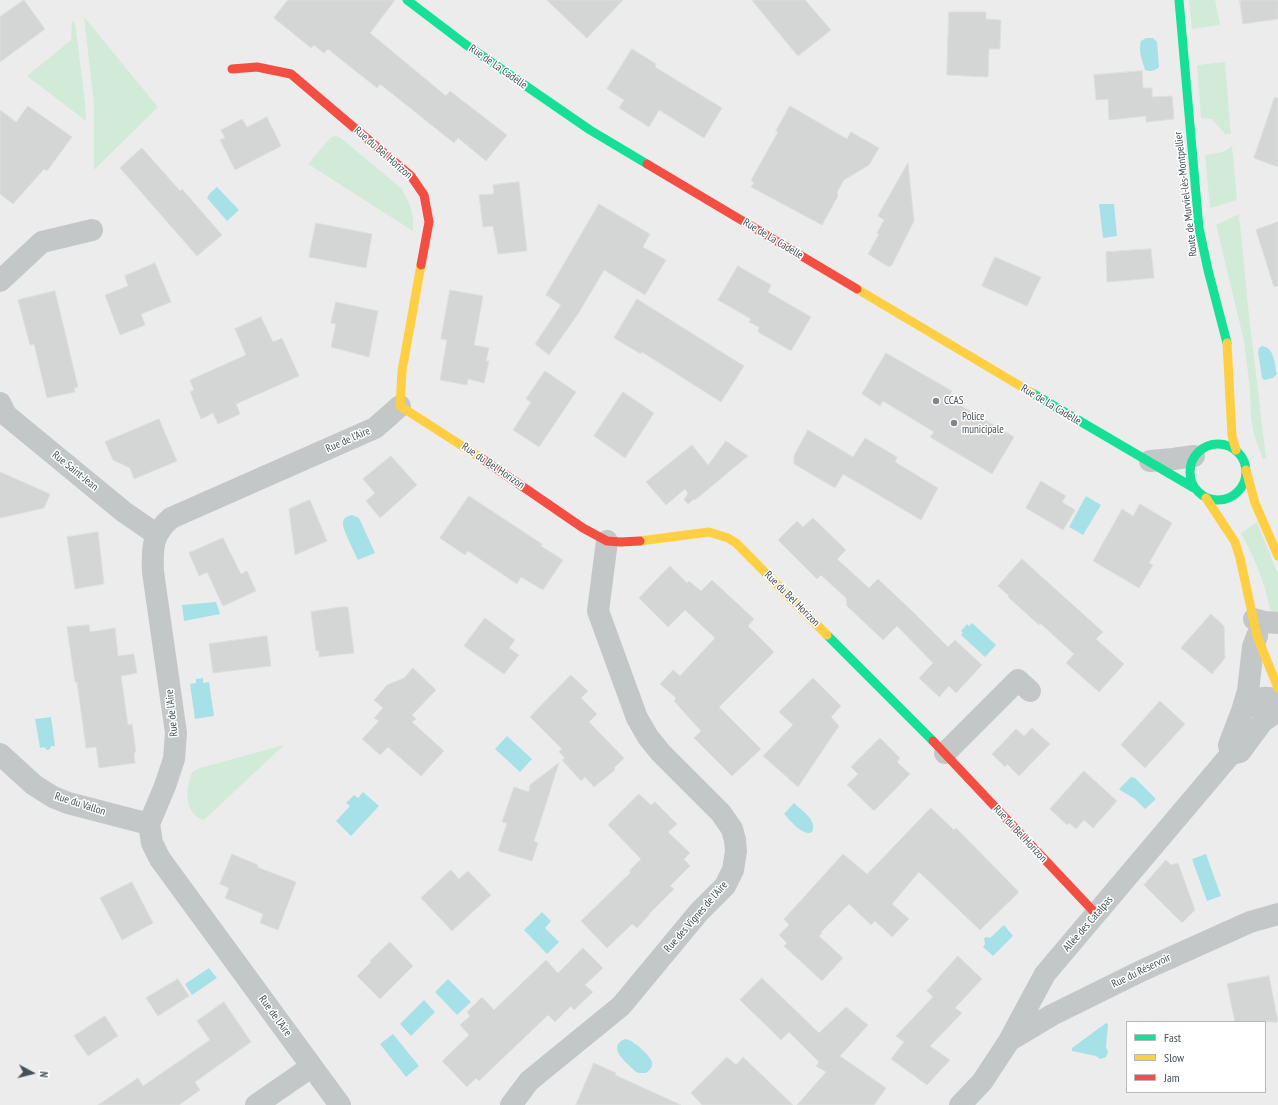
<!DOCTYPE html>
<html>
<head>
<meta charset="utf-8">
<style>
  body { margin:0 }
  #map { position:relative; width:1278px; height:1105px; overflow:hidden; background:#edecec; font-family:"PT Sans Narrow",sans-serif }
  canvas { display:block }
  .legend { position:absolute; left:1126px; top:1021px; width:140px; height:72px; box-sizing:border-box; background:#fff; border:1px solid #b5b9bc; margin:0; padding:5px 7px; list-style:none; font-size:12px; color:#455157 }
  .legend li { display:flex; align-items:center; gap:8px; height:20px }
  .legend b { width:20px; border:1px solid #b5b9bc }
  .north { position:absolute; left:12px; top:1053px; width:40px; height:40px; -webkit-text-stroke:3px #fff; paint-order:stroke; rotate:97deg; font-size:11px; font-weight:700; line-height:16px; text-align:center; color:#455157 }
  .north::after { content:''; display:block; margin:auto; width:14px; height:18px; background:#455157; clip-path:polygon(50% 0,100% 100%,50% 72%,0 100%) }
</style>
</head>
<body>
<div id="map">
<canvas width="1278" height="1105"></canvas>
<ul class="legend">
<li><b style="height:5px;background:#16e098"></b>Fast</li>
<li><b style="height:5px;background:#ffcf43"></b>Slow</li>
<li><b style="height:5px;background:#f24e42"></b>Jam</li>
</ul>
<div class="north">N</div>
</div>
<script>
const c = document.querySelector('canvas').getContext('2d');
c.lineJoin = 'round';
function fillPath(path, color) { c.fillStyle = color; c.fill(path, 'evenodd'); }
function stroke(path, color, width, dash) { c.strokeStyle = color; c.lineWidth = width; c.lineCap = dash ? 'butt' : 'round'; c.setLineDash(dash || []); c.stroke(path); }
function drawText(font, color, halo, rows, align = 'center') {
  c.font = font + ' "PT Sans Narrow",sans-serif'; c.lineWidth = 3; c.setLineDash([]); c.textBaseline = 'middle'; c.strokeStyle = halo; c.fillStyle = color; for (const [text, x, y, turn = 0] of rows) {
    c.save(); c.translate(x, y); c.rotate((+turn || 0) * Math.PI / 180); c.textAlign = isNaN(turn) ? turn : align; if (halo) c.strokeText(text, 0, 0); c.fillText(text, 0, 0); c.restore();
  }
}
const green = new Path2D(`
  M 1189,0 L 1215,0 L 1220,25 L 1192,29 Z
  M 84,17 L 158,107 L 94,170 L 94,104 Z
  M 72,21 L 75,24 L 76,31 L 85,103 L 86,121 L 27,76 L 71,40 Z
  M 1225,62 L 1231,134 L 1225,134 L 1212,119 L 1201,118 L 1197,65 Z
  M 336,136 L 341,138 L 402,189 L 410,205 L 413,218 L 413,231 L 308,164 L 331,137 Z
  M 1232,146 L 1237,200 L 1210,208 L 1205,155 L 1223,152 Z
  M 1239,214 L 1249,316 L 1266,458 L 1263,459 L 1254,435 L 1251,418 L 1250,390 L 1244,341 L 1216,225 Z
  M 1257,522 L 1278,574 L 1278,616 C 1270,613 1270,608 1268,601 C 1263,577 1253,556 1241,533 Z
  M 284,745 L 204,820 C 186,815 185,794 190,779 C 190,777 191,775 192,773 C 193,771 197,769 200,768 Z`);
const water = new Path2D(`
  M 1146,38 L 1153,38 L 1157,42 L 1159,67 C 1155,71 1150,72 1145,70 C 1142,60 1138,51 1141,41 Z
  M 217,187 L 239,210 L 227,221 L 207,198 L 210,193 Z
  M 1099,204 L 1114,204 L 1117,236 L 1103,238 Z
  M 1262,346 C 1275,348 1274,363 1277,374 L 1273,378 L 1264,380 L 1262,378 L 1258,352 L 1259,348 Z
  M 1086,496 L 1101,505 L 1083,535 L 1069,527 Z
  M 352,515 L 359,518 L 375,553 L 358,560 C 355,553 342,529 343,523 C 343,518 347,516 352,515 Z
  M 216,602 L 220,614 L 184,621 L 182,605 Z
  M 972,623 L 996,645 L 985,657 L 961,635 L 963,633 L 961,631 L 967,624 L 969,626 Z
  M 203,678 L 203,683 L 209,682 L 214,716 L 195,719 L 190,684 L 196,683 L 196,679 Z
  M 51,717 L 55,746 L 51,746 L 50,749 L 47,750 L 44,747 L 40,748 L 35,719 Z
  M 507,736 L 532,759 L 520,772 L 495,749 Z
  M 1131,777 L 1135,778 L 1155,798 L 1155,800 L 1145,809 L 1135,799 L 1120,790 L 1119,789 Z
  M 363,792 L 379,806 L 351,836 L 336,821 L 350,806 L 346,803 L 354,795 L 358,798 Z
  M 794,803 C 802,811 818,820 812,832 C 803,837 790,820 784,814 Z
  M 1206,854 L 1221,896 L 1207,901 L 1192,859 Z
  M 542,912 L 551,921 L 545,928 L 559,942 L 547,954 L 524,930 Z
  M 1004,925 L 1013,936 L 993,956 L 983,947 L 985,944 L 984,938 L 987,937 L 990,938 Z
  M 209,968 L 217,978 L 192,995 L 185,984 Z
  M 448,979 L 471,1002 L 457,1015 L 435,992 Z
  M 424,1000 L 435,1012 L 411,1036 L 400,1024 Z
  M 1106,1023 L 1108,1024 L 1106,1047 L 1108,1052 L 1106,1057 L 1100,1059 L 1096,1056 L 1072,1051 L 1072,1048 Z
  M 393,1034 L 419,1066 L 406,1077 L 380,1044 Z
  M 625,1039 C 632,1039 650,1055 652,1062 C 653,1067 650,1070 646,1073 L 639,1073 L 636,1072 C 628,1064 605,1047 625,1039 Z`);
const building = new Path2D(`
  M 24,0 L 45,29 L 0,62 L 0,17 Z
  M 288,0 L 395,0 L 370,33 L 446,96 L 450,91 L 507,135 L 486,161 L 458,138 L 454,143 L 380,84 L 377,88 L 328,49 L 324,53 L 314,45 L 311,48 L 274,18 Z
  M 547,0 L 623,0 L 587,38 Z
  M 752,0 L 805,0 L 831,30 L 798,56 Z
  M 1240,0 L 1278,0 L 1278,19 L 1243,24 Z
  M 949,12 L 986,12 L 986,19 L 1001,20 L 1000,49 L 989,49 L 988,77 L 947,75 Z
  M 632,49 L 656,64 L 655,67 L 722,108 L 704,138 L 659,110 L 649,127 L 619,108 L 624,100 L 607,89 Z
  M 1142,71 L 1143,88 L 1152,88 L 1152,97 L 1172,96 L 1174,119 L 1146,122 L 1146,116 L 1109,120 L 1108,99 L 1096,100 L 1094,75 Z
  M 1275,97 L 1278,98 L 1278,167 L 1254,158 Z
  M 28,106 L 72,137 L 47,171 L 44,169 L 13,204 L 0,194 L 0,110 L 16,122 Z
  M 790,106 L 847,139 L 851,132 L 879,148 L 869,165 L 844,180 L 837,192 L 838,196 L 822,225 L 751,187 L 754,183 L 751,180 L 778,132 L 776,131 Z
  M 267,117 L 281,146 L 235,170 L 220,140 L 225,138 L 221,130 L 242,119 L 247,127 Z
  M 142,148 L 180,191 L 182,189 L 222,235 L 197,256 L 120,168 Z
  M 908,163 L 914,221 L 892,265 L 889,267 L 868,254 L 879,234 L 877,233 L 884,220 L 878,216 Z
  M 519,182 L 527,251 L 498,254 L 493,226 L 483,227 L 479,195 L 494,194 L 493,185 Z
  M 599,204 L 650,234 L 643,247 L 666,260 L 645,295 L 604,270 L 578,314 L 549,355 L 535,344 L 561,305 L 546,295 Z
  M 1278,222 L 1278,286 L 1274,287 L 1256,230 Z
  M 316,223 L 372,234 L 366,268 L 309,257 Z
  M 1151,249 L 1154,278 L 1107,282 L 1106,252 Z
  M 995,257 L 1041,277 L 1027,306 L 982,286 Z
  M 155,263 L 171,302 L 141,314 L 145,325 L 120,335 L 105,295 L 128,286 L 125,276 Z
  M 738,266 L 771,285 L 768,292 L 811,317 L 791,351 L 758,332 L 759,327 L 749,322 L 751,319 L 718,300 Z
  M 450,290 L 483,296 L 474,345 L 489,348 L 486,361 L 489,361 L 484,383 L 468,379 L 467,385 L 440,380 L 447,340 L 441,339 Z
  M 55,291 L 78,387 L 74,388 L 75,392 L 47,398 L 34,344 L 30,345 L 18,300 Z
  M 637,299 L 744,366 L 721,402 L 642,352 L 641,354 L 614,338 Z
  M 336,302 L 378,311 L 369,357 L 331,347 L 336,324 L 331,323 Z
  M 261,317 L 273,342 L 282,338 L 299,376 L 236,404 L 240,414 L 218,424 L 213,413 L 201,419 L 190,392 L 194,390 L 190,380 L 246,355 L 235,329 Z
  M 886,353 L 952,391 L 948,398 L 1014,437 L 992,474 L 930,437 L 934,432 L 883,401 L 880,406 L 862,394 Z
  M 545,371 L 576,392 L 539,447 L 513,430 L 531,402 L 526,399 Z
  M 623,392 L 654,413 L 625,458 L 594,436 Z
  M 159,419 L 177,461 L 134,479 L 130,468 L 113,460 L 105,442 Z
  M 808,430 L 853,457 L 865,438 L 897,457 L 895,462 L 938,488 L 921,520 L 843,474 L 835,488 L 794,464 L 794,456 Z
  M 726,441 L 748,456 L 695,500 L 694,499 L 688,504 L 684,500 L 688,493 L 685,489 L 666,505 L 646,482 L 692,445 L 708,465 Z
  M 391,456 L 417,485 L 380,518 L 366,501 L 375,493 L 363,479 Z
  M 0,472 L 50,494 L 44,508 L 0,518 Z
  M 1041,481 L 1066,496 L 1062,502 L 1075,510 L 1063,530 L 1026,508 Z
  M 469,496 L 542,544 L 541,546 L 563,560 L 543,590 L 521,577 L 517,584 L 468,551 L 465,555 L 440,538 Z
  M 310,500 L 327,541 L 295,555 L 289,509 Z
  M 1140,504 L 1172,523 L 1149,563 L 1153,565 L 1139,588 L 1093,561 L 1122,509 L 1133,516 Z
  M 813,518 L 846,550 L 837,559 L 869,588 L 878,579 L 912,611 L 948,647 L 955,640 L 982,665 L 956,693 L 949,686 L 939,697 L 919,678 L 933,663 L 897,626 L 883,640 L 847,606 L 846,598 L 821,575 L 817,579 L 778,540 L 797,521 L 803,527 Z
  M 98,532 L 104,584 L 75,589 L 67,537 Z
  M 223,538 L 241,574 L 247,571 L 256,591 L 223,606 L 207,572 L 199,576 L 189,553 Z
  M 1022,559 L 1103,632 L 1096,639 L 1124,664 L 1099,692 L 1066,663 L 1074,654 L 1040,623 L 1039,625 L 1008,597 L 1009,596 L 998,586 Z
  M 670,566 L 687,583 L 689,581 L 701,591 L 712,580 L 754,619 L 748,626 L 774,652 L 719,707 L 761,749 L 732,776 L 694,738 L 701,731 L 674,701 L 676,698 L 660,684 L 673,670 L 680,676 L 715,638 L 685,610 L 668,627 L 639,598 Z
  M 341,607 L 348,607 L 354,653 L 319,657 L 319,651 L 316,651 L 311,612 Z
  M 1211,614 L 1224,626 L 1225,658 L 1212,674 L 1181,648 Z
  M 485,618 L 515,640 L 509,648 L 519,655 L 504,674 L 464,646 Z
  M 89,625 L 90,632 L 115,628 L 118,656 L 134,654 L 137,673 L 121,676 L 128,725 L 132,724 L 136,752 L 134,753 L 135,763 L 99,768 L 96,747 L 86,748 L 77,682 L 75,682 L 67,627 Z
  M 267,636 L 271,666 L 213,673 L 209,644 Z
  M 413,668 L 436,690 L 412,715 L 416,719 L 412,722 L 444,751 L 421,776 L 388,747 L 380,755 L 362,739 L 379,721 L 374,718 L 383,708 L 374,700 L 387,685 L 404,678 Z
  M 571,675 L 588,691 L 581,698 L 597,714 L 589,722 L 624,758 L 614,768 L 615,770 L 594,787 L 585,777 L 581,781 L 562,760 L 565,758 L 559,752 L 562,749 L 530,717 Z
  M 813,678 L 841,706 L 831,717 L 839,726 L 798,787 L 763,756 L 793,725 L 779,712 Z
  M 1160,701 L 1185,724 L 1145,768 L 1121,745 Z
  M 1032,728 L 1050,744 L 1019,776 L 1007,764 L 1005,767 L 992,754 L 1016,729 L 1024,736 Z
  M 880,738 L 900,758 L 897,762 L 910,774 L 874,811 L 847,785 L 858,774 L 851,767 Z
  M 559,763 L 534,841 L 538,843 L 532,861 L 498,851 L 507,823 L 502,822 L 514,787 L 529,792 L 530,785 Z
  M 1084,771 L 1117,801 L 1093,828 L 1084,820 L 1076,829 L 1069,823 L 1067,825 L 1050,809 Z
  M 639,794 L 651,805 L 655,802 L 677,824 L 668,832 L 690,853 L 684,859 L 690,866 L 670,886 L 674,889 L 649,914 L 650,914 L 637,928 L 632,924 L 607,948 L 581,921 L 631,872 L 629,871 L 641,859 L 608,825 Z
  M 931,808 L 954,830 L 956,828 L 1019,892 L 980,930 L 919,872 L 892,904 L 909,919 L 892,937 L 875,921 L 871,925 L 849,904 L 821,932 L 822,933 L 819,936 L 843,958 L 822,981 L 784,946 L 787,943 L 779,935 L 789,925 L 784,919 L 843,854 L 867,874 Z
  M 232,854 L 258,865 L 257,867 L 296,882 L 278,930 L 260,923 L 263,914 L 225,898 L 229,888 L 220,884 Z
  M 1166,860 L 1171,865 L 1178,863 L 1195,910 L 1182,923 L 1144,885 Z
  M 451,870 L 459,879 L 468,871 L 491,895 L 452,931 L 421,898 Z
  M 132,882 L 153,923 L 122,940 L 100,898 Z
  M 390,942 L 413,966 L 380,999 L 357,976 L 371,962 L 370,961 Z
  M 583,948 L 603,968 L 585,985 L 593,992 L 574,1010 L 571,1006 L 555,1022 L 548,1015 L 479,1081 L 476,1078 L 467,1087 L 442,1061 L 469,1035 L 460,1025 L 470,1016 L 467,1012 L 482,997 L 494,1010 L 546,960 L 558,973 Z
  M 958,956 L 982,979 L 955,1008 L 962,1013 L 930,1046 L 950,1060 L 927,1085 L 891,1059 L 904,1042 L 896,1036 L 933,997 L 927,991 Z
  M 1269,976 L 1278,1022 L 1235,1022 L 1227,984 Z
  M 762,978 L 819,1033 L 846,1007 L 868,1025 L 840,1056 L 886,1088 L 874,1105 L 797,1105 L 826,1072 L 816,1066 L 819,1062 L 789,1032 L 781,1040 L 740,1000 Z
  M 178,979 L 189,996 L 158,1016 L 146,998 Z
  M 224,1002 L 251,1042 L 195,1082 L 200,1090 L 179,1105 L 98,1105 L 138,1078 L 143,1086 L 210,1040 L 197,1021 Z
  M 105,1016 L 118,1036 L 88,1056 L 74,1036 Z
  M 727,1057 L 736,1065 L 743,1057 L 793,1105 L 702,1105 L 691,1093 Z
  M 594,1063 L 616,1073 L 615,1075 L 681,1105 L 576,1105 Z`);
const street = new Path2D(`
  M 0,281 L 42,242 L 92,230
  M 0,403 L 6,415 L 124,512 L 156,534
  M 1150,461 L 1173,459 L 1194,456
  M 1254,619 L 1265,622 L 1278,623
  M 1242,711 C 1255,700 1261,694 1278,700
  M 945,753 L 1018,680 L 1030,691
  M 0,754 L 34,785 L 53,797 L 68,803 L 149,824
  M 1231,754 L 1229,745 L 1242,711 L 1248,691 L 1253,647 L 1257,636
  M 1010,1040 L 1052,1015 L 1141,971 L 1250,922 L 1278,914
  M 256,1105 L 311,1067
  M 340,1105 L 160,859 L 152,843 L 149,824 L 165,786 L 174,759 L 176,733 L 153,572 C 152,548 152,534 171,518 L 375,428 L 400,406
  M 511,1105 L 529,1081 L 621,1006 L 699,912 L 725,886 L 733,870 L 736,851 L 735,840 L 732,829 L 721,813 L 661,753 L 648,737 L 637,718 L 598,611 L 607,541
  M 960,1105 L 982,1082 L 1009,1041 L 1045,974 L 1231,754 L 1240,752 L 1263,721 L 1278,711`);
const fast = new Path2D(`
  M 407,0 L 465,44 L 590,130 L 647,164
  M 1179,0 L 1199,228 L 1208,270 L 1227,343
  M 1032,393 L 1194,488
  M1190 472a28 28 0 1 1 56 0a28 28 0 1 1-56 0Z
  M 827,635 L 933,741`);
const slow = new Path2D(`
  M 421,265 L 402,371 L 400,406 L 481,458
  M 857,289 L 1032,393
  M 1227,343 L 1232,436 L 1236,450
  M 1246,470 L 1255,503 L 1278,556
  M 1206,498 L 1235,542 L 1240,558 L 1257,636 L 1278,688
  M 640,541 L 709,532 L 728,538 L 736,543 L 827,635`);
const jam = new Path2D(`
  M 232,69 L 257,67 L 291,74 L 411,176 L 424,195 L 429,222 L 421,265
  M 647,164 L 857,289
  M 481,458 L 583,528 L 607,541 L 621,542 L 640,541
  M 933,741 L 1096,914`);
const markers = [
  [936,401,4,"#80878b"],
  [954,423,4,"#80878b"]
];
const streetNames = [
  ["Rue de La Cadelle",498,67,35],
  ["Rue du Bel Horizon",383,153,41],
  ["Route de Murviel-lès-Montpellier",1186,194,-97],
  ["Rue de La Cadelle",773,239,31],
  ["Rue de La Cadelle",1051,405,31],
  ["Rue de l'Aire",348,440,-24],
  ["Rue du Bel Horizon",493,466,34],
  ["Rue Saint-Jean",75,471,39],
  ["Rue du Bel Horizon",792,599,45],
  ["Rue de l'Aire",172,713,-96],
  ["Rue du Vallon",80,804,18],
  ["Rue du Bel Horizon",1020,834,47],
  ["Rue des Vignes de l'Aire",696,917,-49],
  ["Allée des Catalpas",1088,924,-49],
  ["Rue du Réservoir",1141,971,-26],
  ["Rue de l'Aire",275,1016,54]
];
const poiNames = [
  ["CCAS",944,401],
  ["Police",962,417],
  ["municipale",962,430]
];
fillPath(green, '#d1ebd8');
fillPath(water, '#a7e1e8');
fillPath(building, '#d4d5d5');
stroke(building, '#dededf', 1);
stroke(street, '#c3c7c8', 22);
stroke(fast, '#16e098', 9);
stroke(slow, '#ffcf43', 9);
stroke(jam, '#f24e42', 9);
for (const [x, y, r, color] of markers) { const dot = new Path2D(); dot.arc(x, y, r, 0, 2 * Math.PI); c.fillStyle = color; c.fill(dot); stroke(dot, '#fff', 1.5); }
drawText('11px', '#455157', '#fff', streetNames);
drawText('11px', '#455157', '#fff', poiNames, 'left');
</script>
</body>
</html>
